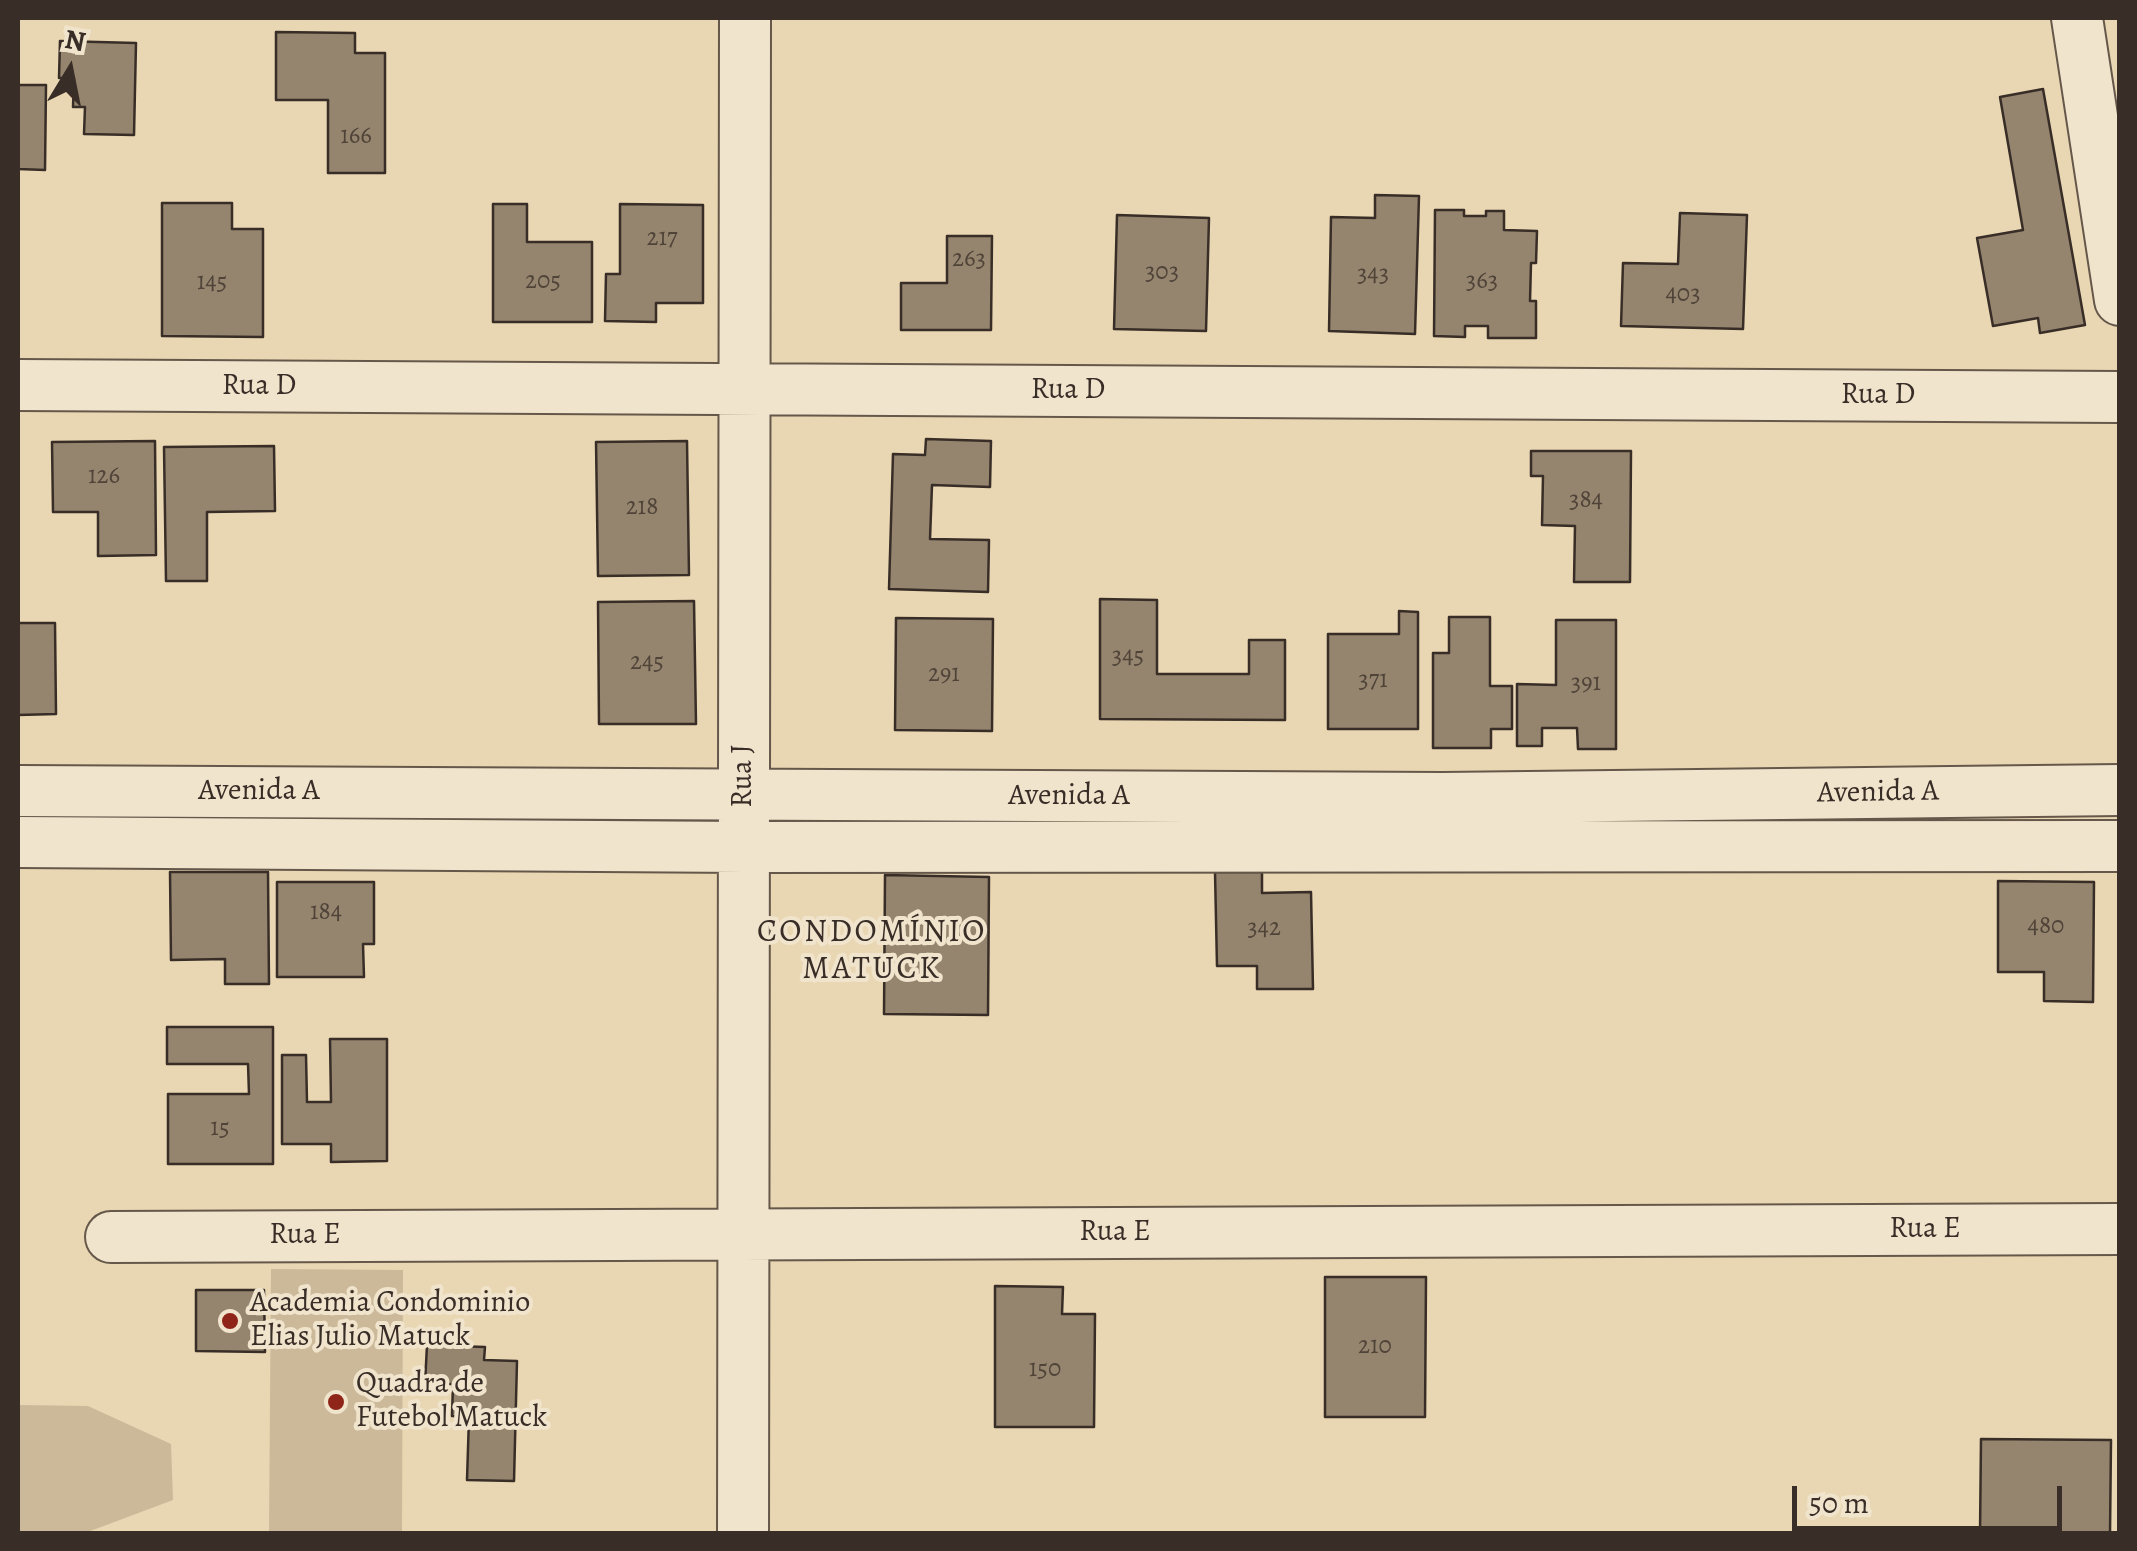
<!DOCTYPE html>
<html>
<head>
<meta charset="utf-8">
<style>
  body { margin:0 }
  #map { position:relative; width:2137px; height:1551px; overflow:hidden; background:#e9d6b2; font-family:Alegreya,serif }
  canvas { display:block }
  .frame { position:absolute; inset:0; border:20px solid #392e27; pointer-events:none }
  .north { position:absolute; left:20px; top:20px; width:100px; height:100px; -webkit-text-stroke:8px #f1e4cd; paint-order:stroke; rotate:10deg; font-size:28px; font-weight:700; line-height:40px; text-align:center; color:#392e27 }
  .north::after { content:''; display:block; margin:auto; width:35px; height:45px; background:#392e27; clip-path:polygon(50% 0,100% 100%,50% 72%,0 100%) }
  .scale { position:absolute; left:1792px; top:1486px; width:270px; height:45px; box-sizing:border-box; border:5px solid #392e27; border-top:0; padding-left:12px; font-size:30px; line-height:35px; white-space:nowrap; color:#392e27; -webkit-text-stroke:8px #f1e4cd; paint-order:stroke }
</style>
</head>
<body>
<div id="map">
<canvas width="2137" height="1551"></canvas>
<div class="frame"></div>
<div class="north">N</div>
<div class="scale">50 m</div>
</div>
<script>
const c = document.querySelector('canvas').getContext('2d');
c.lineJoin = 'round';
function fillPath(path, color) { c.fillStyle = color; c.fill(path, 'evenodd'); }
function stroke(path, color, width, dash) { c.strokeStyle = color; c.lineWidth = width; c.lineCap = dash ? 'butt' : 'round'; c.setLineDash(dash || []); c.stroke(path); }
function drawText(font, color, halo, rows, align = 'center') {
  c.font = font + ' Alegreya,serif'; c.lineWidth = 8; c.setLineDash([]); c.textBaseline = 'middle'; c.strokeStyle = halo; c.fillStyle = color; for (const [text, x, y, turn = 0] of rows) {
    c.save(); c.translate(x, y); c.rotate((+turn || 0) * Math.PI / 180); c.textAlign = isNaN(turn) ? turn : align; if (halo) c.strokeText(text, 0, 0); c.fillText(text, 0, 0); c.restore();
  }
}
const green = new Path2D(`
  M 271,1269 L 403,1270 L 402,1533 L 269,1533 Z
  M 18,1405 L 88,1406 L 171,1444 L 173,1500 L 85,1533 L 18,1533 Z`);
const building = new Path2D(`
  M 276,32 L 355,33 L 355,53 L 385,53 L 385,173 L 328,173 L 328,100 L 276,100 Z
  M 60,41 L 136,43 L 134,135 L 84,134 L 85,107 L 73,107 L 74,78 L 59,78 Z
  M 18,85 L 46,85 L 45,170 L 18,169 Z
  M 2043,89 L 2085,325 L 2040,333 L 2038,318 L 1993,326 L 1977,238 L 2023,230 L 2000,97 Z
  M 1375,195 L 1419,196 L 1415,334 L 1329,331 L 1331,217 L 1375,218 Z
  M 162,203 L 232,203 L 232,229 L 263,229 L 263,337 L 162,336 Z
  M 493,204 L 527,204 L 527,242 L 592,242 L 592,322 L 493,322 Z
  M 620,204 L 703,205 L 703,303 L 656,303 L 656,322 L 605,321 L 606,274 L 620,274 Z
  M 1435,210 L 1464,210 L 1464,216 L 1486,216 L 1486,211 L 1504,211 L 1504,230 L 1537,231 L 1536,263 L 1531,263 L 1530,301 L 1536,301 L 1536,338 L 1488,338 L 1488,326 L 1465,326 L 1465,337 L 1434,336 Z
  M 1680,213 L 1747,215 L 1743,329 L 1621,326 L 1623,263 L 1678,264 Z
  M 1117,215 L 1209,218 L 1206,331 L 1114,329 Z
  M 947,236 L 992,236 L 991,330 L 901,330 L 901,283 L 947,283 Z
  M 926,439 L 991,441 L 990,487 L 932,485 L 930,539 L 989,540 L 988,592 L 889,589 L 893,454 L 925,455 Z
  M 155,441 L 156,555 L 98,556 L 98,512 L 53,512 L 52,442 Z
  M 687,441 L 689,575 L 598,576 L 596,442 Z
  M 274,446 L 275,511 L 207,512 L 207,581 L 166,581 L 164,447 Z
  M 1531,451 L 1631,451 L 1630,582 L 1574,582 L 1575,526 L 1542,525 L 1543,476 L 1531,476 Z
  M 1100,599 L 1157,600 L 1157,674 L 1249,674 L 1249,640 L 1285,640 L 1285,720 L 1100,719 Z
  M 694,601 L 696,724 L 599,724 L 598,602 Z
  M 1399,611 L 1418,612 L 1418,729 L 1328,729 L 1328,634 L 1399,634 Z
  M 1449,617 L 1490,617 L 1490,686 L 1512,686 L 1512,729 L 1491,729 L 1491,748 L 1433,748 L 1433,653 L 1449,653 Z
  M 896,618 L 993,619 L 992,731 L 895,730 Z
  M 1556,620 L 1616,620 L 1616,749 L 1578,749 L 1577,728 L 1542,728 L 1542,746 L 1517,746 L 1517,684 L 1556,685 Z
  M 18,623 L 55,623 L 56,714 L 18,715 Z
  M 170,872 L 268,872 L 269,984 L 225,984 L 225,959 L 171,960 Z
  M 1215,872 L 1262,872 L 1262,893 L 1311,892 L 1313,989 L 1257,989 L 1257,966 L 1217,966 Z
  M 885,875 L 989,877 L 988,1015 L 884,1014 Z
  M 1998,881 L 2094,882 L 2093,1002 L 2044,1001 L 2044,972 L 1998,972 Z
  M 277,882 L 374,882 L 374,944 L 363,944 L 364,977 L 277,977 Z
  M 167,1027 L 273,1027 L 273,1164 L 168,1164 L 168,1094 L 249,1094 L 248,1064 L 167,1064 Z
  M 330,1039 L 387,1039 L 387,1161 L 331,1162 L 331,1144 L 282,1144 L 282,1055 L 306,1055 L 307,1102 L 331,1102 Z
  M 1325,1277 L 1426,1277 L 1425,1417 L 1325,1417 Z
  M 995,1286 L 1063,1287 L 1062,1314 L 1095,1314 L 1094,1427 L 995,1427 Z
  M 196,1290 L 264,1290 L 265,1352 L 196,1351 Z
  M 427,1345 L 485,1347 L 484,1360 L 517,1361 L 514,1481 L 467,1480 L 469,1417 L 452,1416 L 453,1384 L 425,1384 Z
  M 1981,1439 L 2111,1440 L 2110,1534 L 1980,1534 Z`);
const minor = new Path2D(`
  M 2077,18 L 2120,300
  M 18,385 L 2120,397
  M 18,791 L 1443,798 L 2120,790
  M 18,842 L 744,847 L 2120,846
  M 111,1237 L 2120,1229
  M 743,1534 L 745,18`);
const markers = [
  [230,1321,10,"#8f2418"],
  [336,1402,10,"#8f2418"]
];
const numberNames = [
  ["166",356,137],
  ["217",662,239],
  ["263",969,260],
  ["303",1162,273],
  ["343",1373,275],
  ["205",543,282],
  ["363",1482,282],
  ["145",212,283],
  ["403",1683,295],
  ["126",104,477],
  ["384",1586,501],
  ["218",642,508],
  ["345",1128,657],
  ["245",647,663],
  ["291",944,675],
  ["371",1373,681],
  ["391",1586,684],
  ["184",326,913],
  ["480",2046,927],
  ["342",1264,929],
  ["15",220,1129],
  ["210",1375,1347],
  ["150",1045,1370]
];
const streetNames = [
  ["Rua D",259,387],
  ["Rua D",1068,391],
  ["Rua D",1878,396],
  ["Rua J",744,776,-90],
  ["Avenida A",259,792],
  ["Avenida A",1878,793,-1],
  ["Avenida A",1069,797],
  ["Rua E",1925,1230],
  ["Rua E",1115,1233],
  ["Rua E",305,1236]
];
const poiNames = [
  ["Academia Condominio",250,1304],
  ["Elias Julio Matuck",250,1338],
  ["Quadra de",356,1385],
  ["Futebol Matuck",356,1419]
];
const neighbourhoodNames = [
  ["CONDOMÍNIO",872,933],
  ["MATUCK",872,970]
];
fillPath(green, '#cbb99a');
fillPath(building, '#95856f');
stroke(building, '#392e27', 2.5);
stroke(minor, '#65584a', 54);
stroke(minor, '#f1e4cd', 50);
for (const [x, y, r, color] of markers) { const dot = new Path2D(); dot.arc(x, y, r, 0, 2 * Math.PI); c.fillStyle = color; c.fill(dot); stroke(dot, '#f1e4cd', 4); }
drawText('25px', '#504439', null, numberNames);
drawText('30px', '#392e27', '#f1e4cd', streetNames);
drawText('30px', '#392e27', '#f1e4cd', poiNames, 'left');
c.letterSpacing = '2.5px';
drawText('32px', '#392e27', '#f1e4cd', neighbourhoodNames);
c.letterSpacing = '0px';
</script>
</body>
</html>
